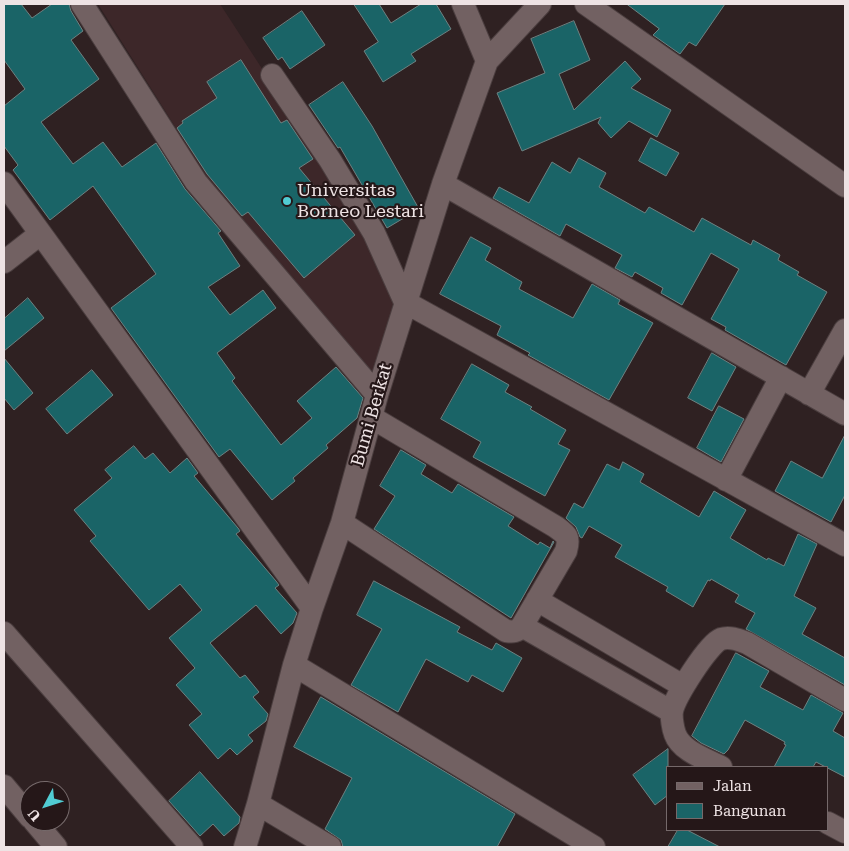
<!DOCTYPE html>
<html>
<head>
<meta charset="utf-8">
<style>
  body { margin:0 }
  #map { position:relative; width:849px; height:851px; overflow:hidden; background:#2f2122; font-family:"Roboto Serif",serif }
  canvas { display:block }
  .frame { position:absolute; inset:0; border:5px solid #eee3e4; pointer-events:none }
  .legend { position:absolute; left:666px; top:766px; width:162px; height:65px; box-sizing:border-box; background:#251718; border:1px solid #75696a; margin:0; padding:6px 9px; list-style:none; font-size:15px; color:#eee3e4 }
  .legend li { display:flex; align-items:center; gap:10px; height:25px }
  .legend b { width:25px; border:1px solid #75696a }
  .north { position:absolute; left:20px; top:781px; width:50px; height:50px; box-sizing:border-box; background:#251718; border:1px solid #75696a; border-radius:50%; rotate:230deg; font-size:14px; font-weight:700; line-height:20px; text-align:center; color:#eee3e4 }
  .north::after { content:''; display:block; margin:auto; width:18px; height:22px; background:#51ccd3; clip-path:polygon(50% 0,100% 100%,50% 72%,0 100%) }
</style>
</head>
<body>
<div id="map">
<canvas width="849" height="851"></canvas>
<div class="frame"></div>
<ul class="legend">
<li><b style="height:6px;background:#726162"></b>Jalan</li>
<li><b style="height:14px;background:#1a6467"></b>Bangunan</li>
</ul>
<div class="north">U</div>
</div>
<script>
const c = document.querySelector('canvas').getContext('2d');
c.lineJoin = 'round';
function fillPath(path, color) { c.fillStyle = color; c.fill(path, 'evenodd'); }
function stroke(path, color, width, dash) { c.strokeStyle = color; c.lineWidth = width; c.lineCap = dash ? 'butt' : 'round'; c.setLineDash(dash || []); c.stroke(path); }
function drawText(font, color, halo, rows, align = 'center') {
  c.font = font + ' "Roboto Serif",serif'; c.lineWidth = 4.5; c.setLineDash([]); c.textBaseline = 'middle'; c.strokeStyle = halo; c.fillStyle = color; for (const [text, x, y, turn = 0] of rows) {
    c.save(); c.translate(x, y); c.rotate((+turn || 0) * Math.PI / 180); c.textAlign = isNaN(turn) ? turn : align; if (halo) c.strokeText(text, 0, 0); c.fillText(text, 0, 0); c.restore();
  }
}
const built = new Path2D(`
  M 98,4 L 220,4 L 322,161 L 368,237 L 397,301 L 374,377 L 206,176 Z`);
const building = new Path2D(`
  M 4,4 L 21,4 L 32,18 L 52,4 L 69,4 L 71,11 L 83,31 L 71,40 L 99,79 L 41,122 L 73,164 L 103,142 L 122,167 L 156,143 L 185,189 L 221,231 L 218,233 L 240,266 L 208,287 L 230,315 L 263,290 L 276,308 L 217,353 L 235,378 L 232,381 L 281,445 L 312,418 L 297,401 L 336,367 L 363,398 L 357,418 L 326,445 L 328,448 L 293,478 L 295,481 L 272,500 L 230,449 L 219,457 L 111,308 L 156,274 L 93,186 L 50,220 L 13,170 L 18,165 L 4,146 L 4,106 L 25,89 L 4,60 Z
  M 354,4 L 379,4 L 391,23 L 421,4 L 436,4 L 451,29 L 411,54 L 416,61 L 383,82 L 364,51 L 378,42 Z
  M 627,4 L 725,4 L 696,46 L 689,42 L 680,54 L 653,35 L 659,29 Z
  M 302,11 L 325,45 L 290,69 L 282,57 L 278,60 L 263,38 Z
  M 574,21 L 590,60 L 559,74 L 574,110 L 625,61 L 641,79 L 631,88 L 671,110 L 657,137 L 629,121 L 611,138 L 598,123 L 601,117 L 522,151 L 497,93 L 545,73 L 531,39 Z
  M 241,60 L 281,123 L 287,120 L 313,159 L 299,168 L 355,235 L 304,278 L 248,212 L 242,216 L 207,174 L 177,128 L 183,123 L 182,121 L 217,98 L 207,82 Z
  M 343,82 L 372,126 L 419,209 L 387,228 L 340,147 L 338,148 L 309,105 Z
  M 651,138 L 679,153 L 666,176 L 639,161 Z
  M 579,158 L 606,173 L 599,187 L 645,213 L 649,207 L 694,232 L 702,218 L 751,245 L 753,240 L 780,255 L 778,260 L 799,272 L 797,275 L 827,292 L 786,365 L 725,330 L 726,327 L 711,319 L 739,269 L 711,253 L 682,305 L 661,293 L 663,288 L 635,272 L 632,277 L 615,268 L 622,255 L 566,224 L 560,236 L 493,198 L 499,187 L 529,203 L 552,162 L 570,173 Z
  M 471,237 L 491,248 L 485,260 L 522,282 L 519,289 L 573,318 L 592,284 L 620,300 L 618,304 L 653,323 L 609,400 L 528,355 L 530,353 L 497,335 L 501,326 L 440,294 Z
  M 28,298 L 44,318 L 4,351 L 4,319 Z
  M 712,353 L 736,367 L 712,411 L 688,398 Z
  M 4,358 L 33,393 L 14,410 L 4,398 Z
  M 472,364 L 509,385 L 505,392 L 532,407 L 530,409 L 566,430 L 558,444 L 570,450 L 545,496 L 473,457 L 481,442 L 441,419 Z
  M 92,370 L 113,395 L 67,434 L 46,409 Z
  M 719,406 L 744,419 L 721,462 L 697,448 Z
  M 845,435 L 845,495 L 831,522 L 775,491 L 791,461 L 822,478 Z
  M 134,446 L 145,459 L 153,453 L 170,473 L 187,458 L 198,473 L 194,476 L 238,528 L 240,531 L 236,534 L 276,581 L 279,585 L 275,588 L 297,613 L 293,623 L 281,634 L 256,605 L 210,643 L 240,678 L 245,675 L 259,692 L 253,697 L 268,714 L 266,721 L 248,735 L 253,741 L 237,755 L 230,748 L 218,759 L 189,725 L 202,714 L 176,685 L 195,668 L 169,638 L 202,610 L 180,584 L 149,610 L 90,541 L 96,536 L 74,510 L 112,478 L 105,470 Z
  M 401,450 L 426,465 L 421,474 L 452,493 L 458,484 L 514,517 L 508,526 L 538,545 L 540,542 L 550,548 L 553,541 L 554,542 L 511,618 L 374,529 L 395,496 L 380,486 Z
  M 623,462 L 644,474 L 640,482 L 699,517 L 714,491 L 746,510 L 730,538 L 767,560 L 768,558 L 784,566 L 798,534 L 817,544 L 794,596 L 816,608 L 802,634 L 845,658 L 845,685 L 746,629 L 755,613 L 735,602 L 739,595 L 711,579 L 710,581 L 708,580 L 693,607 L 666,591 L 668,587 L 615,557 L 622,545 L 589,526 L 582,538 L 580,537 L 576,527 L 566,518 L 574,503 L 583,508 L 607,464 L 619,470 Z
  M 374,581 L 460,627 L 457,632 L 492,650 L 496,643 L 522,658 L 503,692 L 472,675 L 468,682 L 426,659 L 398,712 L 351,685 L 382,629 L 357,615 Z
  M 736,653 L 769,671 L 760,687 L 803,710 L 811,695 L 843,713 L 833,731 L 845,738 L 845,777 L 816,762 L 813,767 L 774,767 L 786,745 L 784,744 L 785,742 L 745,720 L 728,750 L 724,754 L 701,743 L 692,736 Z
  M 321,697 L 515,814 L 497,847 L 343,847 L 341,840 L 325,829 L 352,778 L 294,747 Z
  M 668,749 L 668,795 L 655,805 L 633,775 Z
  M 200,772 L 240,817 L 239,823 L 224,836 L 213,824 L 200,836 L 169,801 Z
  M 678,830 L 687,830 L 720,847 L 668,847 Z`);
const minor = new Path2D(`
  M 82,4 L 196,182 L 377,395
  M 463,4 L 487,61
  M 586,4 L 845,186
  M 272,75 L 330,160 L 374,233 L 405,302 L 845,545
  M 4,183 L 312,608
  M 443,184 L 845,414
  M 4,262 L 40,234
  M 809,394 L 845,330
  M 726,480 L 781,377
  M 342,523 L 506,631 C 513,632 517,632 522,626 L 566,551 C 570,537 567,535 556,527 L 371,417
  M 537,600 L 683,686
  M 522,626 L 672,712
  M 4,633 L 192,847
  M 294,665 L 594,847
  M 721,767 C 706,759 681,751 675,734 C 673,729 671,717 672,711 C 675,697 708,644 721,639 C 730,636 739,640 747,643 L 845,700
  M 4,786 L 30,817
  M 258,804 L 330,847
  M 34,821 L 56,847
  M 828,823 L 845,832
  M 245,847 L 258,804 L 294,665 L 312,608 L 342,523 L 377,395 L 443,184 L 487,61 L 540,4`);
const markers = [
  [287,201,5,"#51ccd3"]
];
const poiNames = [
  ["Universitas",297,191],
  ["Borneo Lestari",297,212]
];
const streetNames = [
  ["Bumi Berkat",372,415,-74]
];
fillPath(built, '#3d2729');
fillPath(building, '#1a6467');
stroke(building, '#6d8181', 1);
stroke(minor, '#4b3e3f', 24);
stroke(minor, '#726162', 22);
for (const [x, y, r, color] of markers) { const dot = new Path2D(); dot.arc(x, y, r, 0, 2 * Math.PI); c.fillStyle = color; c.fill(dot); stroke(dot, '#251718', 2); }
drawText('18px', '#eee3e4', '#251718', poiNames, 'left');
drawText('18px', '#eee3e4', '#251718', streetNames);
</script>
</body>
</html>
